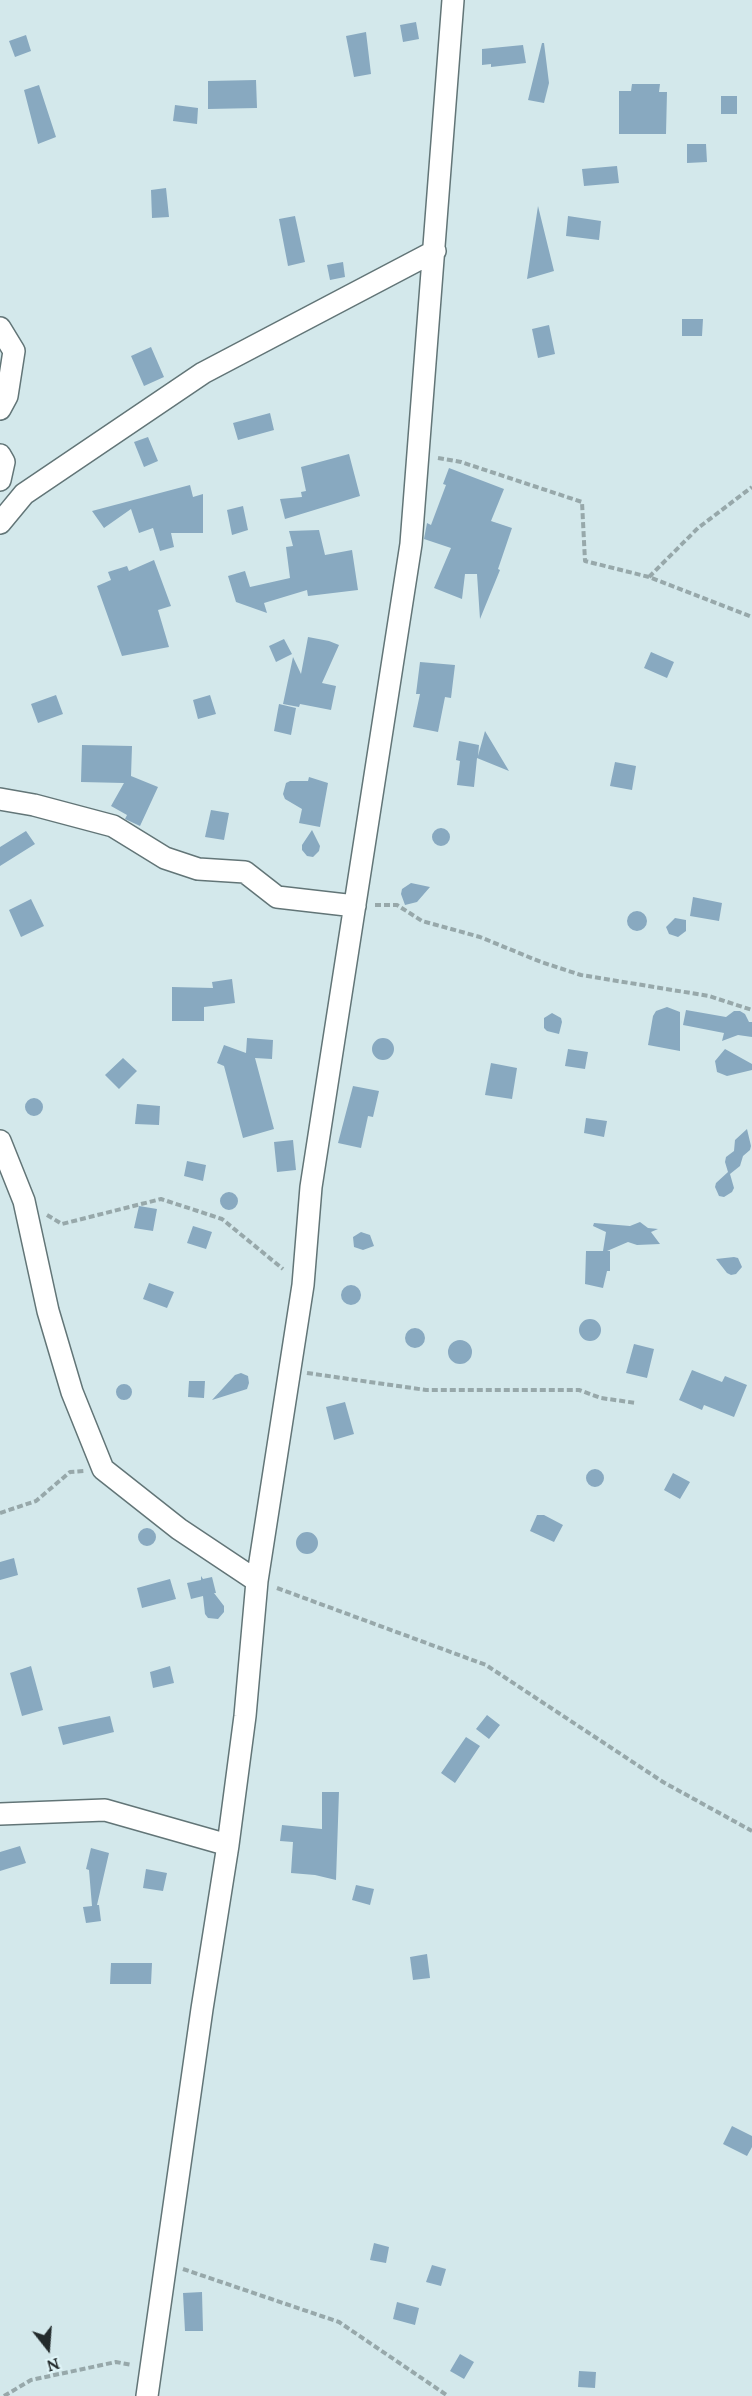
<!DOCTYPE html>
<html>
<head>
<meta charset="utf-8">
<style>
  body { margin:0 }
  #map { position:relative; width:752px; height:2396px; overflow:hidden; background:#d3e8eb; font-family:Lora,serif }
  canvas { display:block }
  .north { position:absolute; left:18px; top:2318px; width:60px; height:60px; -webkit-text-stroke:4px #e0f5f8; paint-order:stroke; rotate:163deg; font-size:16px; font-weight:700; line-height:24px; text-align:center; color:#232b2c }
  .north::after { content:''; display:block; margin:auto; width:21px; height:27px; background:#232b2c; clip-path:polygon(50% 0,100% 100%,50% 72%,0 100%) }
</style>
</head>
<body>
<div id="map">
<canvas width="752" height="2396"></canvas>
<div class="north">N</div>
</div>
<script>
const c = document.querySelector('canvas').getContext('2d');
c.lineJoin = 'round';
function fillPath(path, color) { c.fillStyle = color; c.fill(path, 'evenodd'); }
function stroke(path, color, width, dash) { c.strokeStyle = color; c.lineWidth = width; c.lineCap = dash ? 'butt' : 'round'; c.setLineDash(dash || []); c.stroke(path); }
const building = new Path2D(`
  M 416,22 L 419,39 L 403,42 L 400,25 Z
  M 366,32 L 371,74 L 354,77 L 346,36 Z
  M 26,35 L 31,51 L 15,57 L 9,41 Z
  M 542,43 L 544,43 L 549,83 L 544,103 L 528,100 Z
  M 523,45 L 526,63 L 491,67 L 491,64 L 482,65 L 482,49 Z
  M 256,80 L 257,108 L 208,109 L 208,81 Z
  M 632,84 L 660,84 L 659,92 L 667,92 L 666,134 L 619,134 L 619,91 L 631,91 Z
  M 39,85 L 56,137 L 38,144 L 24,90 Z
  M 721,96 L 737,96 L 737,114 L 721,114 Z
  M 175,105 L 198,108 L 197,124 L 173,121 Z
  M 687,144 L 706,144 L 707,162 L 687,163 Z
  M 617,166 L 619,183 L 584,186 L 582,169 Z
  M 166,188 L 169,217 L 152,218 L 151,190 Z
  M 538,206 L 554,271 L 527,279 Z
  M 295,216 L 305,262 L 288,266 L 279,219 Z
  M 568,216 L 601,221 L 599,240 L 566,236 Z
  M 343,262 L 345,277 L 330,280 L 327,265 Z
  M 682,319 L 703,319 L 702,336 L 682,336 Z
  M 549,325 L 555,354 L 538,358 L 532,329 Z
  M 151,347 L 164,377 L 144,386 L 131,356 Z
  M 270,413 L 274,430 L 238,440 L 233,423 Z
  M 148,437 L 158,461 L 144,467 L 134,442 Z
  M 349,454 L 360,496 L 285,519 L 280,499 L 302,497 L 301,492 L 306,491 L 301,467 Z
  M 449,468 L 504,489 L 491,521 L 512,528 L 498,569 L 500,570 L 480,619 L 477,574 L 465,574 L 462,599 L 434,588 L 451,548 L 424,539 L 427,523 L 431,525 L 446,485 L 443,484 Z
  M 190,485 L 193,497 L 203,494 L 203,533 L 171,533 L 174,547 L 160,551 L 153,528 L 139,533 L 131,509 L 104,528 L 92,511 Z
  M 243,506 L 248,530 L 232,535 L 227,510 Z
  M 319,530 L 325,555 L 352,550 L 358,590 L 308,596 L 307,590 L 264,603 L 267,613 L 236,602 L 228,576 L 245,571 L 250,587 L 290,578 L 286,547 L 293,546 L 289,531 Z
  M 154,560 L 171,606 L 158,610 L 169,647 L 122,656 L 97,586 L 111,580 L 108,572 L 127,566 L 129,571 Z
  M 308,637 L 329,641 L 339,645 L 322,683 L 336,686 L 331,710 L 300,704 L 299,707 L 283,704 L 293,657 L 301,674 Z
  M 284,639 L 292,654 L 276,662 L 269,646 Z
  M 651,652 L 674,662 L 667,678 L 644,668 Z
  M 420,662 L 455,665 L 451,698 L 445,697 L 438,732 L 413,727 L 420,694 L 416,694 Z
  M 56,695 L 63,714 L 38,723 L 31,704 Z
  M 210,695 L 216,714 L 198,719 L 193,700 Z
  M 279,704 L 296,708 L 291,735 L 274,731 Z
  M 485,731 L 509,771 L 477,758 L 474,787 L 457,785 L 460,761 L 456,760 L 459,741 L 479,745 L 478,756 Z
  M 82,745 L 132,746 L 131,776 L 158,787 L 140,826 L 125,819 L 127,815 L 111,806 L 124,783 L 81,782 Z
  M 615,762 L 636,766 L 632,790 L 610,786 Z
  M 309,777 L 328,783 L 320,827 L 299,823 L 302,809 L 285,799 L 283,794 L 286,783 L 290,781 L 308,781 Z
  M 211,810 L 229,813 L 224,840 L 205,837 Z
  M432 837a9 9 0 1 1 18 0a9 9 0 1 1-18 0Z
  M 312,830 L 320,846 L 319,851 L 313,857 L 307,856 L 302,850 L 302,845 Z
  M 26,831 L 35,844 L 0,866 L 0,847 Z
  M 411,883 L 430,887 L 417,902 L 405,905 L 401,894 L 402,889 Z
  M 693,897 L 722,903 L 719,921 L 690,916 Z
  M 31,899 L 44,926 L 21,937 L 9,910 Z
  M627 921a10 10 0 1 1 20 0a10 10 0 1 1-20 0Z
  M 675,918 L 686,920 L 686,931 L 678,937 L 669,934 L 666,927 Z
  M 232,979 L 235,1003 L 204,1007 L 204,1021 L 172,1021 L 172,987 L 213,988 L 212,982 Z
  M 667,1007 L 680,1012 L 680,1051 L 648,1045 L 653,1016 L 656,1011 Z
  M 686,1010 L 726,1017 L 734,1011 L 740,1011 L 745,1014 L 749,1022 L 752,1022 L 752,1037 L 738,1035 L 722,1041 L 724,1033 L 683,1025 Z
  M 552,1013 L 561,1018 L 562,1022 L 559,1034 L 547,1031 L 544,1028 L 544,1018 Z
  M372 1049a11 11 0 1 1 22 0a11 11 0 1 1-22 0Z
  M 247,1038 L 273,1040 L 272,1059 L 255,1058 L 274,1129 L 243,1138 L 224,1066 L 217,1063 L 224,1045 L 246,1053 Z
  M 568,1049 L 588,1052 L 585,1069 L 565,1066 Z
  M 725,1049 L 752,1064 L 752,1070 L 727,1076 L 717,1072 L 715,1061 Z
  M 123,1058 L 137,1071 L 119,1089 L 105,1075 Z
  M 491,1063 L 517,1068 L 512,1099 L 485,1095 Z
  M 353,1086 L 379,1091 L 373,1117 L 368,1116 L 361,1148 L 338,1143 Z
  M25 1107a9 9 0 1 1 18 0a9 9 0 1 1-18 0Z
  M 137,1104 L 160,1106 L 159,1125 L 135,1124 Z
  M 586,1118 L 607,1121 L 604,1137 L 584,1133 Z
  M 747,1129 L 751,1146 L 750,1150 L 743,1156 L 740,1166 L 730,1174 L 734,1188 L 732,1192 L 724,1197 L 719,1196 L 715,1187 L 716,1183 L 728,1172 L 725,1162 L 726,1157 L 734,1151 L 735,1140 Z
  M 293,1140 L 296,1170 L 277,1172 L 274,1142 Z
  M 187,1161 L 206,1165 L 203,1181 L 184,1176 Z
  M220 1201a9 9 0 1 1 18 0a9 9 0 1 1-18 0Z
  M 139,1206 L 157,1209 L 153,1231 L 134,1228 Z
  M 640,1222 L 648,1228 L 658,1229 L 651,1232 L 660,1244 L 637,1245 L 628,1242 L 607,1251 L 610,1251 L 610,1271 L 607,1271 L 603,1288 L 585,1284 L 586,1251 L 603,1251 L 606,1232 L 593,1226 L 594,1223 L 630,1226 Z
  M 193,1226 L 212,1232 L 206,1249 L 187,1243 Z
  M 361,1232 L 370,1235 L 374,1246 L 363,1250 L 354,1247 L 353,1237 Z
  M 734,1257 L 738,1258 L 742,1267 L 736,1274 L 731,1275 L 727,1273 L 716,1259 Z
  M 149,1283 L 174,1292 L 167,1308 L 143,1299 Z
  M341 1295a10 10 0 1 1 20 0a10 10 0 1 1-20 0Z
  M579 1330a11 11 0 1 1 22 0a11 11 0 1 1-22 0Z
  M405 1338a10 10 0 1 1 20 0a10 10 0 1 1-20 0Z
  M448 1352a12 12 0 1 1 24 0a12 12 0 1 1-24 0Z
  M 634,1344 L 654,1349 L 647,1378 L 626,1373 Z
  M 692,1370 L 722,1382 L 725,1376 L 747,1385 L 734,1417 L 704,1405 L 702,1410 L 679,1400 Z
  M 241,1373 L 248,1376 L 249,1383 L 247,1389 L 212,1400 L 235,1375 Z
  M 189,1381 L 205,1381 L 204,1398 L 188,1397 Z
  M116 1392a8 8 0 1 1 16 0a8 8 0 1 1-16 0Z
  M 345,1402 L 354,1434 L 334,1440 L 326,1407 Z
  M586 1478a9 9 0 1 1 18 0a9 9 0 1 1-18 0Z
  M 673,1473 L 690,1482 L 680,1499 L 664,1490 Z
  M 537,1515 L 544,1515 L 563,1525 L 554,1542 L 530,1531 Z
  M138 1537a9 9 0 1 1 18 0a9 9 0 1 1-18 0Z
  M296 1543a11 11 0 1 1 22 0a11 11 0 1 1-22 0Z
  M 14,1558 L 18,1575 L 0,1580 L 0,1562 Z
  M 201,1576 L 203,1579 L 212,1577 L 216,1593 L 214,1593 L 224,1606 L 224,1612 L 218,1619 L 208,1618 L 205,1614 L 203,1596 L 191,1599 L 187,1583 L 201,1580 Z
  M 170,1579 L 176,1599 L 142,1608 L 137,1588 Z
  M 31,1666 L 43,1710 L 22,1716 L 10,1673 Z
  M 170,1666 L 174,1683 L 153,1688 L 150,1672 Z
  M 487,1715 L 500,1725 L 489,1739 L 476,1729 Z
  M 110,1716 L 114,1732 L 63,1745 L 58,1727 Z
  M 466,1737 L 480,1746 L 455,1783 L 441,1773 Z
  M 322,1792 L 339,1792 L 336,1880 L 315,1875 L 291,1873 L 293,1842 L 280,1841 L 282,1825 L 322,1829 Z
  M 20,1846 L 26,1863 L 0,1871 L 0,1852 Z
  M 91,1848 L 109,1853 L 97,1905 L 99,1905 L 101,1921 L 86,1923 L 83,1907 L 92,1906 L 89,1870 L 86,1869 Z
  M 146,1869 L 167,1873 L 163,1891 L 143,1888 Z
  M 356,1885 L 374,1889 L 370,1905 L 352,1900 Z
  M 427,1954 L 430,1978 L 413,1980 L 410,1957 Z
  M 111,1963 L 152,1963 L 151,1984 L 110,1984 Z
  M 732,2126 L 752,2136 L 752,2147 L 747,2156 L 723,2144 Z
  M 374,2243 L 389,2247 L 386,2263 L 370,2260 Z
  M 432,2265 L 446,2269 L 441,2286 L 426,2282 Z
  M 202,2292 L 203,2331 L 185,2331 L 183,2293 Z
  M 397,2302 L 419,2308 L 415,2325 L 393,2319 Z
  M 460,2354 L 474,2362 L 464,2379 L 450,2371 Z
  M 579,2371 L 596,2372 L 595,2388 L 578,2387 Z`);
const path = new Path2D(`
  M 438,458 L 461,462 L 582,502 L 585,561 L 649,577 L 752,617
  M 649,577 L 698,528 L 752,487
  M 375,905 L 397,905 L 422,921 L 480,937 L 541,962 L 581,975 L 709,996 L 752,1010
  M 47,1215 L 62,1224 L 161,1199 L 222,1219 L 283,1269
  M 307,1373 L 426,1390 L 579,1390 L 601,1398 L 636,1403
  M 0,1513 L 36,1501 L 70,1472 L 84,1471
  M 277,1588 L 486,1665 L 663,1782 L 752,1831
  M 183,2269 L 339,2322 L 448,2396
  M 4,2396 L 31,2380 L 116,2362 L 132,2365`);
const minor = new Path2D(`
  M 0,328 L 14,351 L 7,396 L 0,409
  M 0,455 L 4,462 L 0,480
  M 0,523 L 24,494 L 203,373 L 435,251
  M 0,799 L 34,805 L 113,826 L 165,858 L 198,869 L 245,872 L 277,897 L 355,906
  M 0,1141 L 24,1201 L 48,1311 L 72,1392 L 103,1469 L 179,1529 L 257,1581
  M 0,1814 L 105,1810 L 228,1845
  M 147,2396 L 202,2009 L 228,1845 L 245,1716 L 257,1581 L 303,1285 L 311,1187 L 411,544 L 453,0`);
fillPath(building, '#88a9c0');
stroke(minor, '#627577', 24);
stroke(path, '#97a8aa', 4, [6, 3]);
stroke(minor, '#fff', 21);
</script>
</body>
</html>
